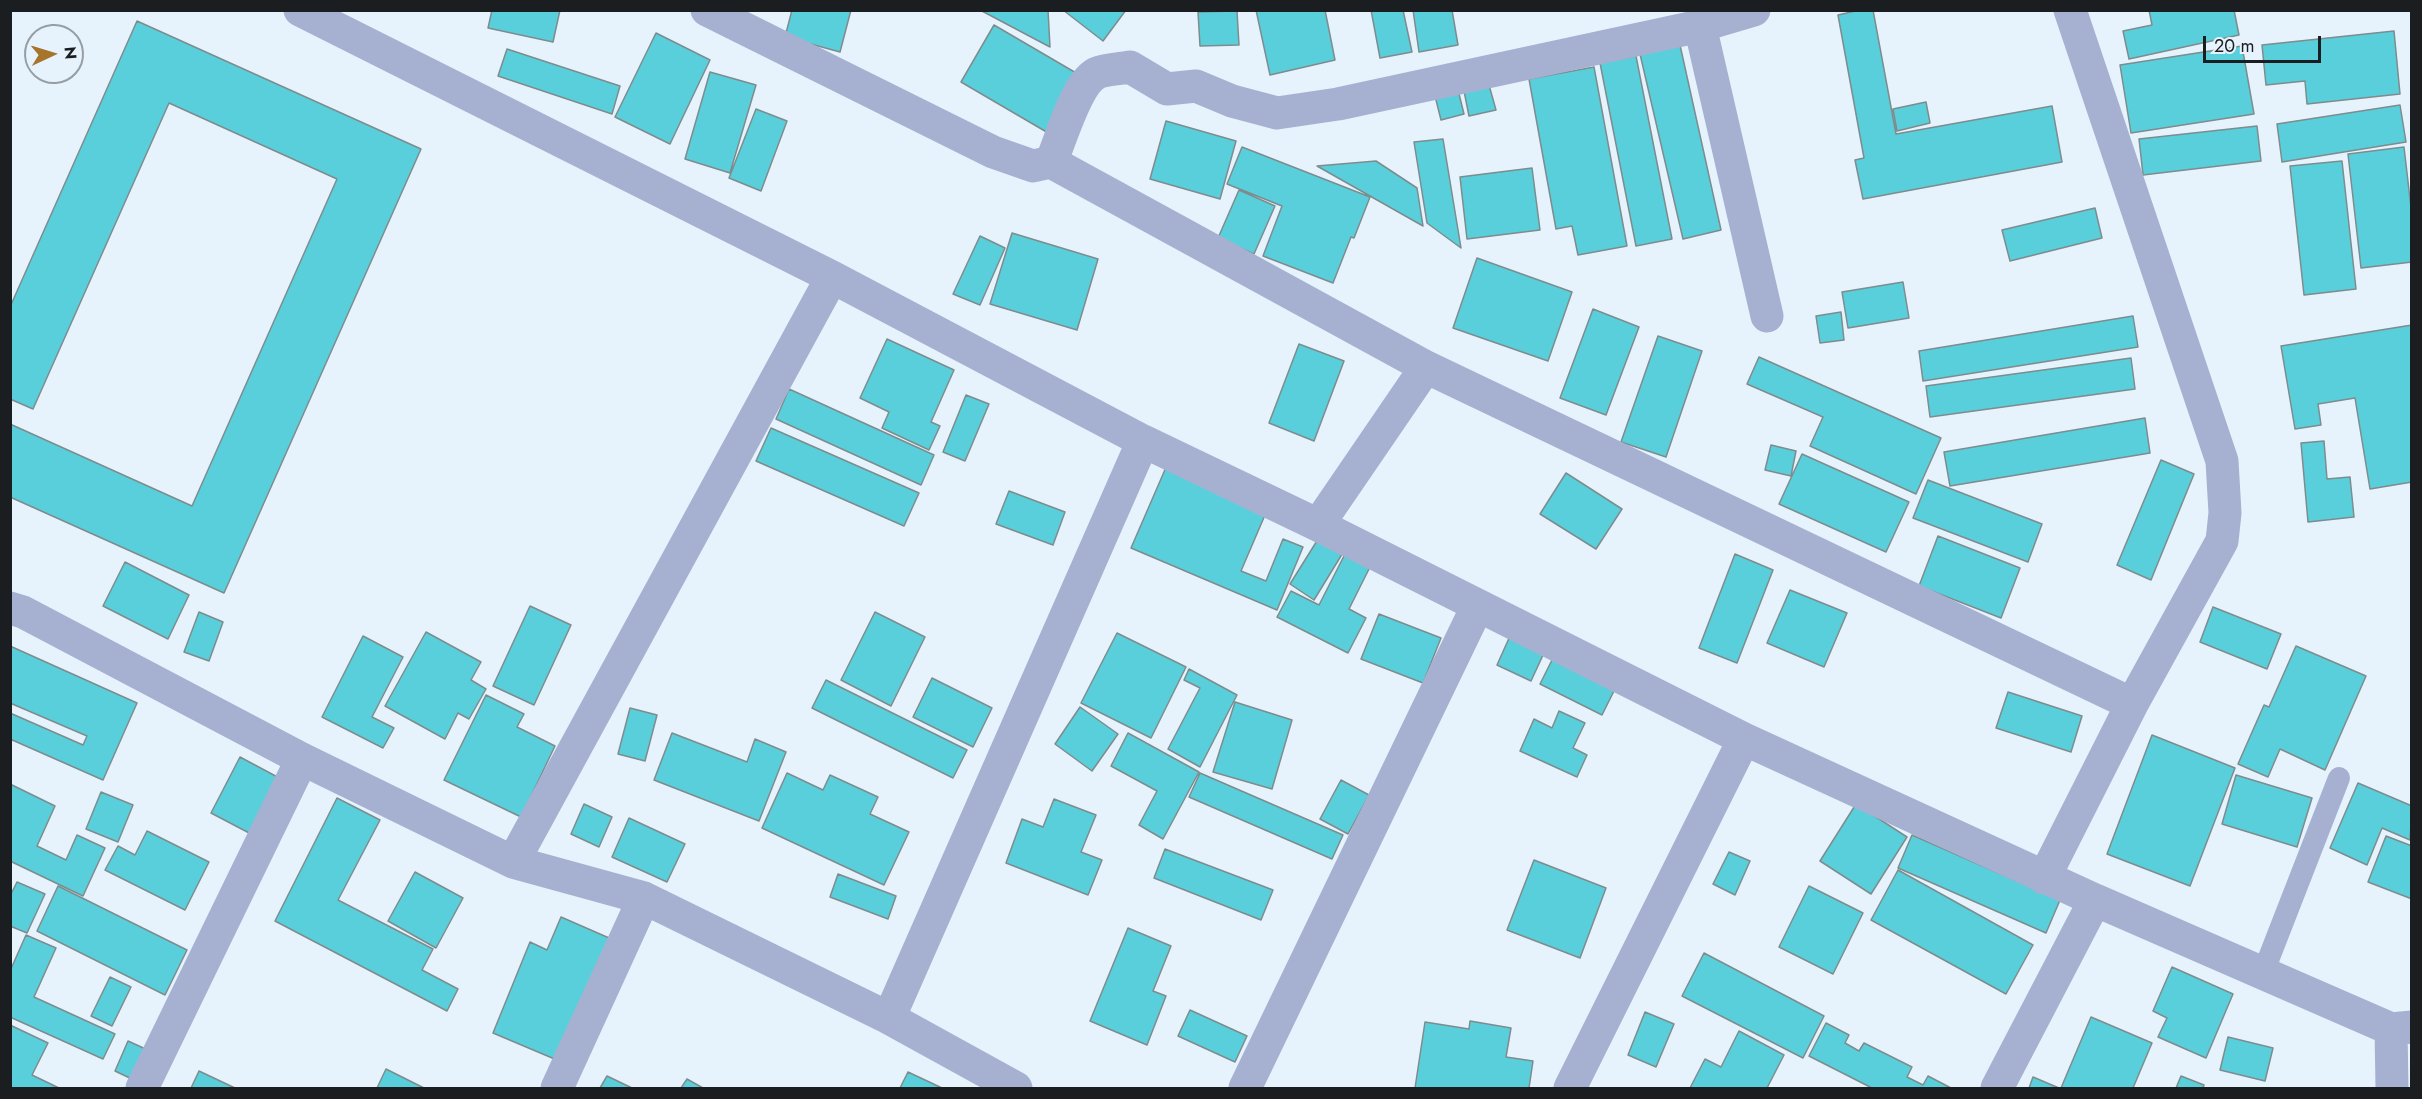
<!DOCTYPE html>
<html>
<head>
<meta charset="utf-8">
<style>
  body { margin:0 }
  #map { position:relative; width:2422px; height:1099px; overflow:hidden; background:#e7f3fc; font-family:Jost,sans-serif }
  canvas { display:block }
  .frame { position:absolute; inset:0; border:12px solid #1a1e21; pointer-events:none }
  .north { position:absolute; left:24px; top:24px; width:60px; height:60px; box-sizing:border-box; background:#e7f3fc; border:2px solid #959ea4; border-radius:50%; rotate:86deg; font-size:16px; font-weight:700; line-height:24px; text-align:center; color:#1a1e21 }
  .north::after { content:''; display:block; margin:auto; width:21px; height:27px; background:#a6752b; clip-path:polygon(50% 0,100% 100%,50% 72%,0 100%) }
  .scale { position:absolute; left:2203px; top:36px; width:118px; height:27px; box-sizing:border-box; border:3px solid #1a1e21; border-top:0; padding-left:8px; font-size:18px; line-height:21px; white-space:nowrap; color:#1a1e21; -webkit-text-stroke:4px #e7f3fc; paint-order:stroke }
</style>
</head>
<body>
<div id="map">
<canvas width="2422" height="1099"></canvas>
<div class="frame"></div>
<div class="north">N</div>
<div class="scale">20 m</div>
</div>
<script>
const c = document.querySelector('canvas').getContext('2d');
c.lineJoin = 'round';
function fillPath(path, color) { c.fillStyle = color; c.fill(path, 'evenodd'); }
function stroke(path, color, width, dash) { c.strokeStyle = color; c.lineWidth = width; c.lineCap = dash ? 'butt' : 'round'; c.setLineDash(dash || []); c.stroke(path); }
const building = new Path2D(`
  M 492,10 L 560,10 L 553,42 L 488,28 Z
  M 792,10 L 851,10 L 840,52 L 785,37 Z
  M 980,10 L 1048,10 L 1050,47 Z
  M 1063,10 L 1126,10 L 1103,41 Z
  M 1256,10 L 1325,10 L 1335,60 L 1270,75 Z
  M 1371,10 L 1403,10 L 1412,52 L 1380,58 Z
  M 1413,10 L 1452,10 L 1458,45 L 1419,52 Z
  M 1860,10 L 1873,10 L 1896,134 L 2052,106 L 2062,162 L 1863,199 L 1855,160 L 1864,158 L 1838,15 Z
  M 2149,10 L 2234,10 L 2239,35 L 2129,59 L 2123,31 L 2152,25 Z
  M 1237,11 L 1239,45 L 1200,46 L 1198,12 Z
  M 137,21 L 421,149 L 224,593 L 10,497 L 10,424 L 192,506 L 337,179 L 169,103 L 33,409 L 10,399 L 10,307 Z
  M 994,25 L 1083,77 L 1050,134 L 961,82 Z
  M 2394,31 L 2400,94 L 2307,104 L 2305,81 L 2266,85 L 2262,45 Z
  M 656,33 L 710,60 L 670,144 L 615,117 Z
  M 1680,45 L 1721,230 L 1683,239 L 1640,54 Z
  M 2242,46 L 2254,114 L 2131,133 L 2120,65 Z
  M 507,49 L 620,86 L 612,114 L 498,76 Z
  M 1636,56 L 1672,239 L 1636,246 L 1600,63 Z
  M 1594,67 L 1627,246 L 1578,255 L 1572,226 L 1556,229 L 1529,79 Z
  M 710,72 L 756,85 L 730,173 L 685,159 Z
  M 1489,85 L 1496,110 L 1469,116 L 1464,91 Z
  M 1458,90 L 1464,114 L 1441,120 L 1435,96 Z
  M 1926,102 L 1930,123 L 1897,131 L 1893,109 Z
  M 2400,105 L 2406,142 L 2282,162 L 2277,124 Z
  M 756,109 L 787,121 L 761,191 L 729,178 Z
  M 1166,121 L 1236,141 L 1220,199 L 1150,179 Z
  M 2257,126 L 2261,161 L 2143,175 L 2139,139 Z
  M 1443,139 L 1461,248 L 1427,223 L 1414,142 Z
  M 1242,147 L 1370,197 L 1354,238 L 1351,237 L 1333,283 L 1263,256 L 1282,206 L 1227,184 Z
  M 2404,147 L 2412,216 L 2412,262 L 2361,268 L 2348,154 Z
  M 1376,161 L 1417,188 L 1423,226 L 1317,166 Z
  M 2342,161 L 2356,289 L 2304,295 L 2290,166 Z
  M 1532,168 L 1540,230 L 1467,239 L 1460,177 Z
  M 1239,190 L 1275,206 L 1254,254 L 1218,238 Z
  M 2095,208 L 2102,238 L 2010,261 L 2002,230 Z
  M 1012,233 L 1098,259 L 1077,330 L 990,304 Z
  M 980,236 L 1005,248 L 980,305 L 953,294 Z
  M 1477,258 L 1572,292 L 1548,361 L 1453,328 Z
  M 1903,282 L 1909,318 L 1848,328 L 1842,292 Z
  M 1593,309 L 1639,327 L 1606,415 L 1560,398 Z
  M 1841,312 L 1844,340 L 1820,343 L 1816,316 Z
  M 2133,316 L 2138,347 L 1923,381 L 1919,351 Z
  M 2412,325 L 2412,482 L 2370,489 L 2355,398 L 2318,404 L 2321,425 L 2295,429 L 2281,346 Z
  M 1658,336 L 1702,351 L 1666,457 L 1621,442 Z
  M 887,339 L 954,370 L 931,422 L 940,426 L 929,450 L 882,428 L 889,412 L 860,398 Z
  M 1299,344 L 1344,361 L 1314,441 L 1269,423 Z
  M 1759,357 L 1941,438 L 1916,494 L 1810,446 L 1823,417 L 1747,384 Z
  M 2131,358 L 2135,389 L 1930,417 L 1926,386 Z
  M 789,389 L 934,455 L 921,485 L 776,419 Z
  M 966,395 L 989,404 L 965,461 L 943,452 Z
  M 2145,418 L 2150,453 L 1950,486 L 1944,452 Z
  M 771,428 L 919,493 L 904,526 L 756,461 Z
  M 2324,441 L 2327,479 L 2350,477 L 2354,517 L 2308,522 L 2301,443 Z
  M 1771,445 L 1796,451 L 1791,476 L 1765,470 Z
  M 1802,454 L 1909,502 L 1886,552 L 1779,504 Z
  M 2161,460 L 2194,474 L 2151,580 L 2117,565 Z
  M 1167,465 L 1268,508 L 1241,571 L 1266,581 L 1283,539 L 1303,547 L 1277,610 L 1131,548 Z
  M 1566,473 L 1622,509 L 1596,549 L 1540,514 Z
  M 1928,480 L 2042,524 L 2028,562 L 1913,518 Z
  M 1009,491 L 1065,512 L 1053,545 L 996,524 Z
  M 1320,536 L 1344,551 L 1314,600 L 1290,584 Z
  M 1938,536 L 2020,568 L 2001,618 L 1919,586 Z
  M 1345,554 L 1370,567 L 1349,609 L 1366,618 L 1348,653 L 1277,617 L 1291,591 L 1319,605 Z
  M 1735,554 L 1773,570 L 1737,663 L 1699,648 Z
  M 125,562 L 189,595 L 168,639 L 103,606 Z
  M 1790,590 L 1847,613 L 1824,667 L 1767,643 Z
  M 530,606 L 571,625 L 534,705 L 493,686 Z
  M 2213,607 L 2281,634 L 2267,669 L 2200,642 Z
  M 199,612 L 223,622 L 209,661 L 184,652 Z
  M 875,612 L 925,637 L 891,706 L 841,680 Z
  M 1379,614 L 1441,638 L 1423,683 L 1361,659 Z
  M 426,632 L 481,662 L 471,680 L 486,689 L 469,719 L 458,713 L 445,739 L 385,706 Z
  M 1117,633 L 1186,667 L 1151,738 L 1081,703 Z
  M 363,636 L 403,657 L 372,717 L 394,728 L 383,748 L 322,717 Z
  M 1510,636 L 1544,653 L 1531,681 L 1497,665 Z
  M 10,646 L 137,703 L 103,780 L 10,739 L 10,713 L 83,745 L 87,736 L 10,703 Z
  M 2296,646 L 2366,676 L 2325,770 L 2280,749 L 2268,777 L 2238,764 L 2264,705 L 2269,707 Z
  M 1553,658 L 1615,689 L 1602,715 L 1540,684 Z
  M 1189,669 L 1237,695 L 1200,767 L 1168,749 L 1200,688 L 1184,680 Z
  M 932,678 L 992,708 L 973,747 L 913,717 Z
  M 826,680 L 967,750 L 953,778 L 812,708 Z
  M 2008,692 L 2082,716 L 2071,752 L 1996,728 Z
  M 486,695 L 524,714 L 517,727 L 555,746 L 521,817 L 444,780 Z
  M 1235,702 L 1292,720 L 1272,789 L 1213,772 Z
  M 1080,707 L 1118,734 L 1092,771 L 1055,744 Z
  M 630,708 L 657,715 L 645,761 L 618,754 Z
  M 1559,711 L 1585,723 L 1573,748 L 1587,755 L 1577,777 L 1520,751 L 1534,719 L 1552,728 Z
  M 672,733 L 747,762 L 755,739 L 786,752 L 759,821 L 654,780 Z
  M 1128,733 L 1199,772 L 1163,839 L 1139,825 L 1157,791 L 1111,766 Z
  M 2152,735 L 2235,768 L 2190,886 L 2107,854 Z
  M 240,757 L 283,780 L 253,835 L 211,813 Z
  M 787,773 L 823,790 L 830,775 L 878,797 L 870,814 L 909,832 L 884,885 L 762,828 Z
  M 1200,773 L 1343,835 L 1332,859 L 1189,797 Z
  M 2236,775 L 2312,798 L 2297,847 L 2222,824 Z
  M 1341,780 L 1369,795 L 1348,834 L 1320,819 Z
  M 2358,783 L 2412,806 L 2410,840 L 2382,828 L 2367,865 L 2330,848 Z
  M 10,784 L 55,806 L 37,846 L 66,860 L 77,835 L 105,848 L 83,896 L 10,861 Z
  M 101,792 L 133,805 L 118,842 L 86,829 Z
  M 337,798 L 380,820 L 338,900 L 433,949 L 422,970 L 458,989 L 447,1011 L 275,921 Z
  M 1054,799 L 1096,815 L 1081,852 L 1102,860 L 1088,895 L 1006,863 L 1022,819 L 1043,827 Z
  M 584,804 L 612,817 L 599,847 L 571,834 Z
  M 1856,804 L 1907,837 L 1871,894 L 1820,861 Z
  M 629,818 L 685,844 L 667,882 L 612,857 Z
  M 147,831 L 209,862 L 185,910 L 105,870 L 118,846 L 135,855 Z
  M 1912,835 L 2060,900 L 2046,933 L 1898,868 Z
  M 2386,836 L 2412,846 L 2412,899 L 2368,882 Z
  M 1165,849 L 1273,890 L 1261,920 L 1154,878 Z
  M 1729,852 L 1750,861 L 1735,895 L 1713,884 Z
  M 1534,860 L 1606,888 L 1580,958 L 1507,930 Z
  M 1898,870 L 2033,945 L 2006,994 L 1871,920 Z
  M 415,872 L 463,898 L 436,948 L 388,921 Z
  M 838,874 L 896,896 L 888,919 L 830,897 Z
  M 17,882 L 45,894 L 27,933 L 10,926 L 10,896 Z
  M 58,886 L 187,950 L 165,995 L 37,931 Z
  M 1809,886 L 1863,913 L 1833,974 L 1779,947 Z
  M 561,917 L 616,941 L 564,1063 L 493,1033 L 530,942 L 547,950 Z
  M 1128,928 L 1171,946 L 1153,991 L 1166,996 L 1147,1045 L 1090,1021 Z
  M 26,935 L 56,948 L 34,997 L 115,1034 L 103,1059 L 10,1017 L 10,971 Z
  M 1704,953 L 1824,1016 L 1803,1058 L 1682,996 Z
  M 2172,967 L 2233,994 L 2206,1058 L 2158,1037 L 2167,1018 L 2153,1011 Z
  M 110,977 L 131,987 L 112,1026 L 91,1016 Z
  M 1190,1010 L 1247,1036 L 1235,1062 L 1178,1036 Z
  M 1645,1012 L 1674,1024 L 1656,1067 L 1628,1055 Z
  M 2091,1017 L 2152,1043 L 2133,1088 L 2061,1088 Z
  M 1470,1021 L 1511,1028 L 1506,1057 L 1533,1061 L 1529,1088 L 1415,1088 L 1425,1022 L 1469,1029 Z
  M 1826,1023 L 1849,1035 L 1845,1043 L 1859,1051 L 1864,1043 L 1912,1067 L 1907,1077 L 1923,1085 L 1928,1076 L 1951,1088 L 1872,1088 L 1809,1056 Z
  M 10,1025 L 48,1043 L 32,1075 L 59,1088 L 10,1088 Z
  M 1739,1031 L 1784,1055 L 1767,1088 L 1690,1088 L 1705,1059 L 1721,1067 Z
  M 2228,1037 L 2273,1048 L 2265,1081 L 2220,1070 Z
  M 128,1041 L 150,1051 L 136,1081 L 115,1071 Z
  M 386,1069 L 424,1088 L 377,1088 Z
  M 199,1071 L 235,1088 L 191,1088 Z
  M 908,1072 L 942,1088 L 900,1088 Z
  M 607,1076 L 632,1088 L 600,1088 Z
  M 2181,1076 L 2204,1085 L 2203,1088 L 2176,1088 Z
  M 2033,1077 L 2059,1088 L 2029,1088 Z
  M 687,1079 L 703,1088 L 681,1088 Z`);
const service = new Path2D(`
  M 2263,973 L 2339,778`);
const minor = new Path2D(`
  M 300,10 L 832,277 L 1143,441 L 1318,525 L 1744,739 L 2095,900
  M 707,10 L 993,152 L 1033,166 L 1051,162 C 1061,140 1076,83 1097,73 C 1106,69 1120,69 1130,67 L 1167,89 L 1196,86 L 1232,101 L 1277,113 L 1338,104 L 1700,26 L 1754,10
  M 1700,26 L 1767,316
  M 1051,162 L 1426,367 L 2132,704
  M 1318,525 L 1426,367
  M 10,608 L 23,612 L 302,759 L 513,862 L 644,898 L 889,1018 L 1016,1088
  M 513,862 L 832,277
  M 2044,878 L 2132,704 L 2222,541 L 2225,513 L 2222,461 L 2070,10
  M 889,1018 L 1143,441
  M 2391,1029 L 2392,1088
  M 142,1088 L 302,759
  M 557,1088 L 644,898
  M 1245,1088 L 1477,607
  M 1570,1088 L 1744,739
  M 1997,1088 L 2095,900 L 2391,1029 L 2412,1027`);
fillPath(building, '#5acfdc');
stroke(building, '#7d8c8d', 1.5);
stroke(service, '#a6b1d1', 22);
stroke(minor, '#a6b1d1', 33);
</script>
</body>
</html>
